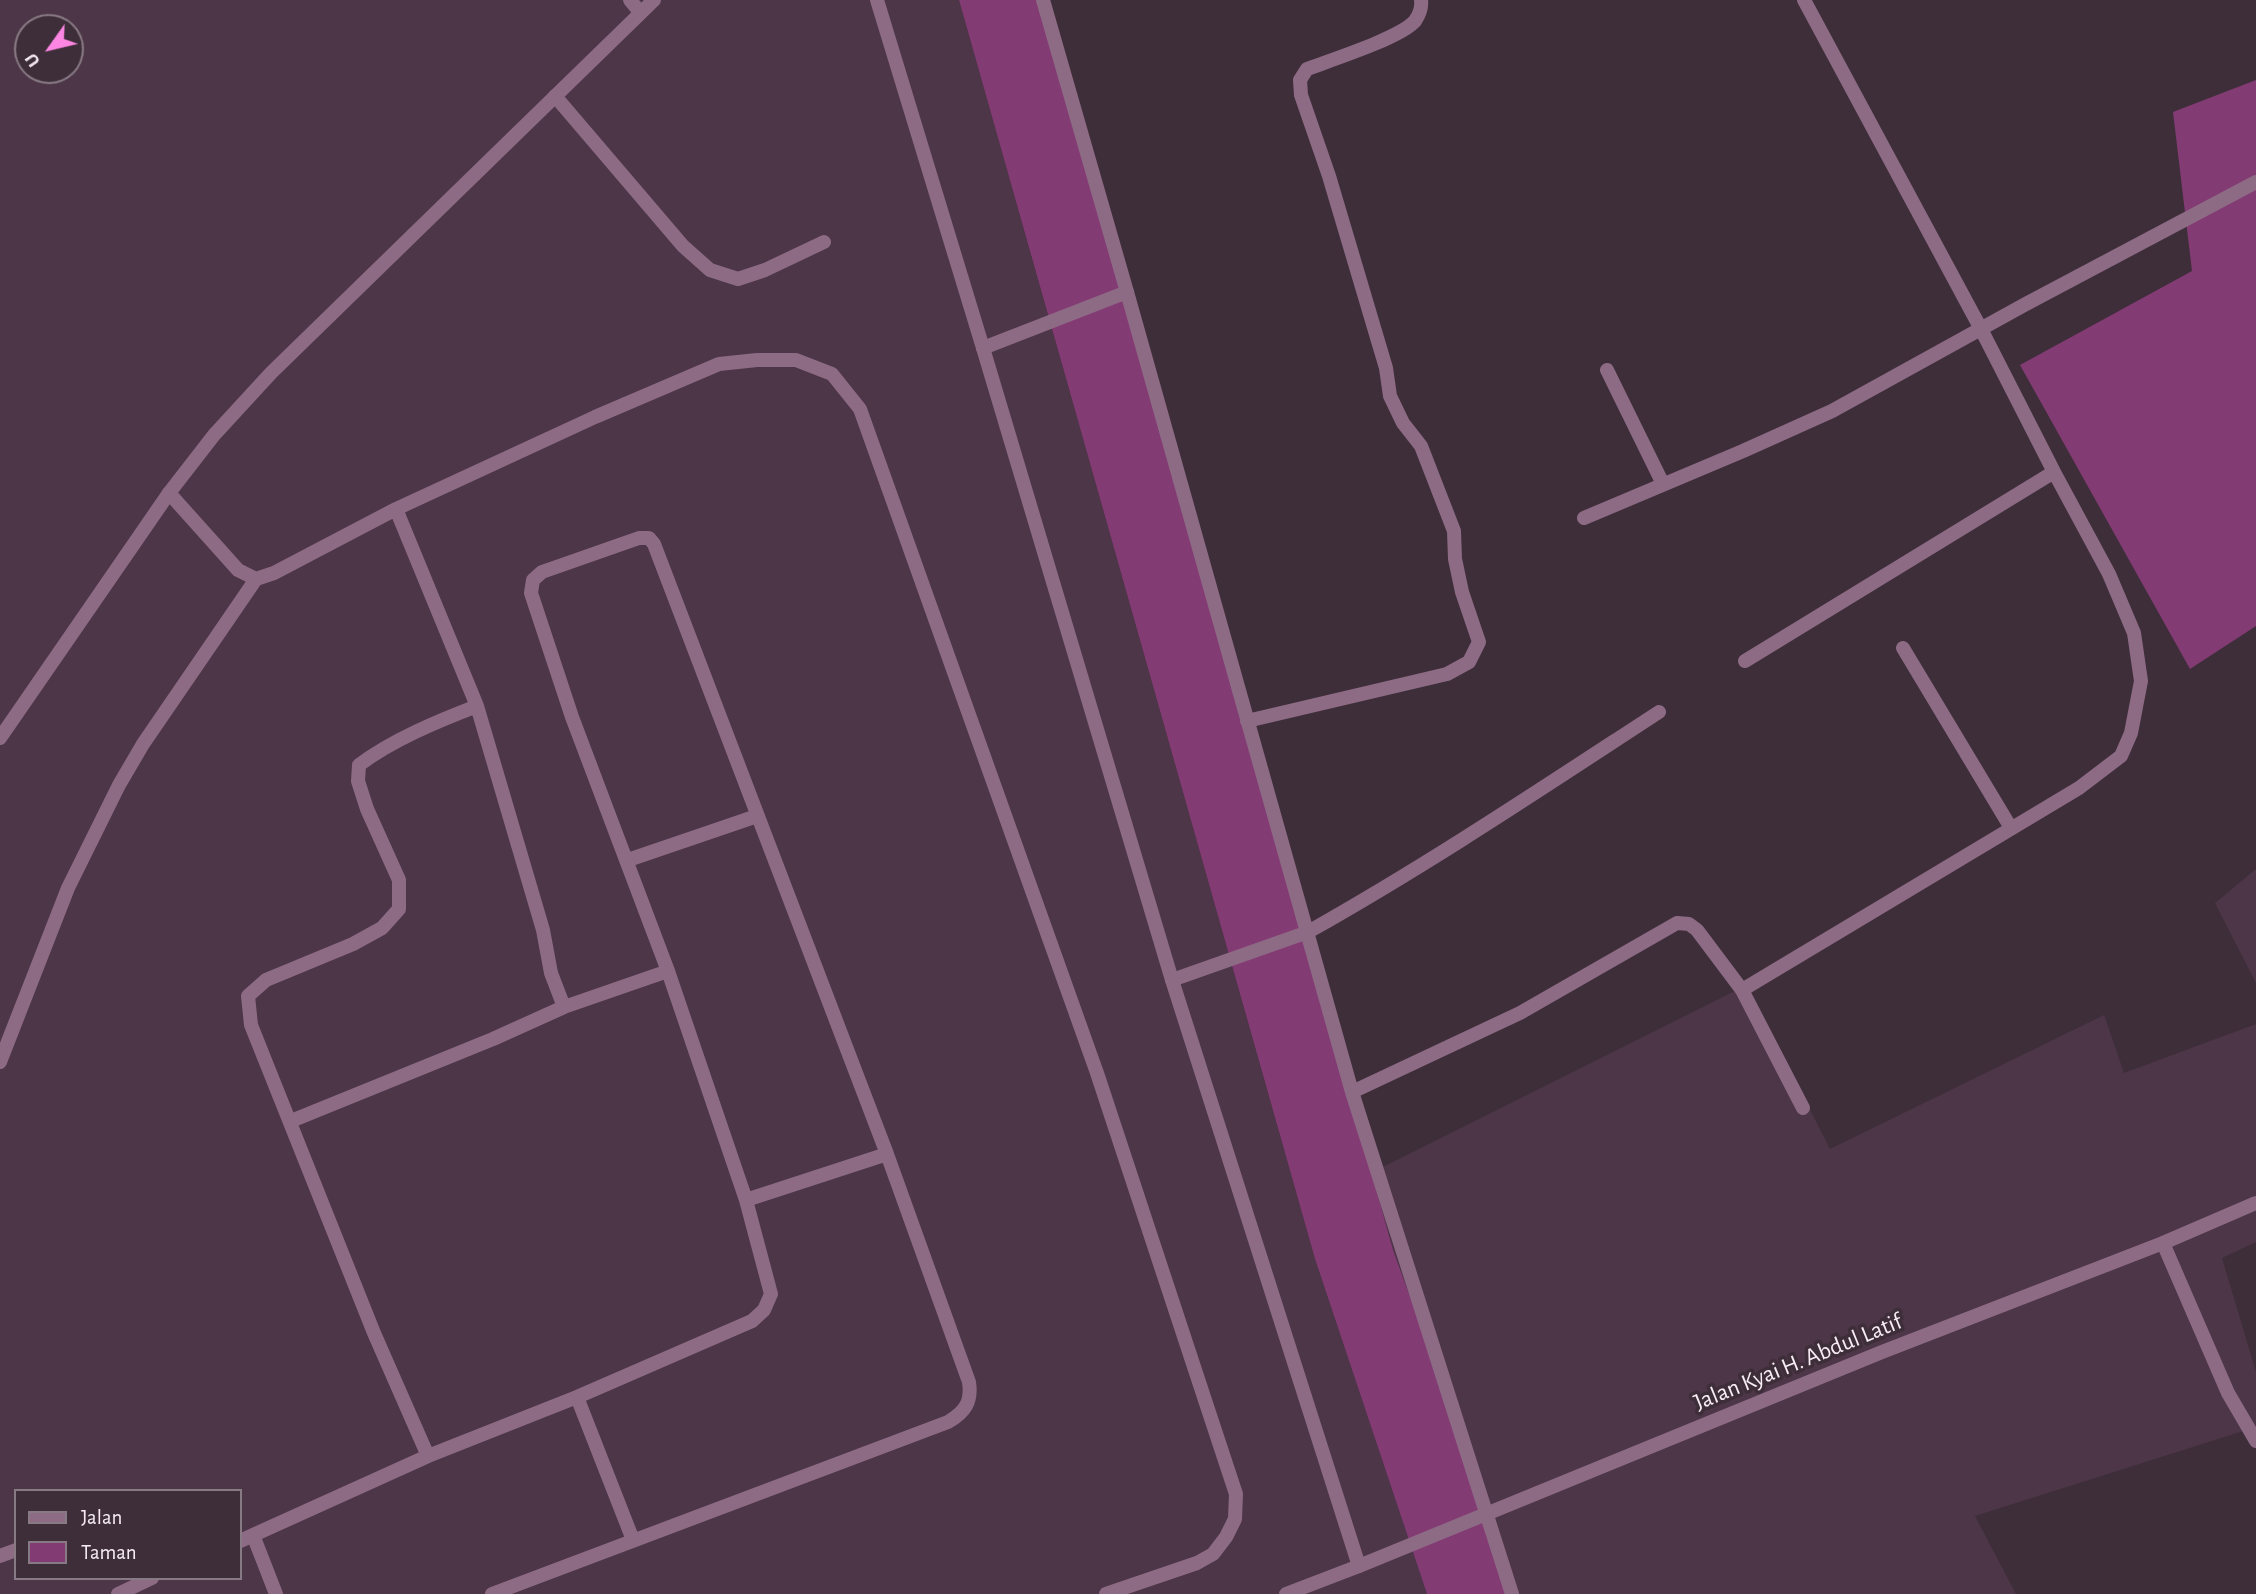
<!DOCTYPE html>
<html>
<head>
<meta charset="utf-8">
<style>
  body { margin:0 }
  #map { position:relative; width:2256px; height:1594px; overflow:hidden; background:#3e2e3a; font-family:"Alegreya Sans",sans-serif }
  canvas { display:block }
  .legend { position:absolute; left:14px; top:1489px; width:228px; height:91px; box-sizing:border-box; background:#3e2e3a; border:2px solid #887a84; margin:0; padding:9px 12px; list-style:none; font-size:21px; color:#f8edf4 }
  .legend li { display:flex; align-items:center; gap:14px; height:35px }
  .legend b { width:35px; border:2px solid #887a84 }
  .north { position:absolute; left:14px; top:14px; width:70px; height:70px; box-sizing:border-box; background:#3e2e3a; border:2px solid #887a84; border-radius:50%; rotate:236deg; font-size:19px; font-weight:700; line-height:28px; text-align:center; color:#f8edf4 }
  .north::after { content:''; display:block; margin:auto; width:24px; height:32px; background:#fd86e2; clip-path:polygon(50% 0,100% 100%,50% 72%,0 100%) }
</style>
</head>
<body>
<div id="map">
<canvas width="2256" height="1594"></canvas>
<ul class="legend">
<li><b style="height:9px;background:#8e6b85"></b>Jalan</li>
<li><b style="height:19px;background:#833b74"></b>Taman</li>
</ul>
<div class="north">U</div>
</div>
<script>
const c = document.querySelector('canvas').getContext('2d');
c.lineJoin = 'round';
function fillPath(path, color) { c.fillStyle = color; c.fill(path, 'evenodd'); }
function stroke(path, color, width, dash) { c.strokeStyle = color; c.lineWidth = width; c.lineCap = dash ? 'butt' : 'round'; c.setLineDash(dash || []); c.stroke(path); }
function drawText(font, color, halo, rows, align = 'center') {
  c.font = font + ' "Alegreya Sans",sans-serif'; c.lineWidth = 7; c.setLineDash([]); c.textBaseline = 'middle'; c.strokeStyle = halo; c.fillStyle = color; for (const [text, x, y, turn = 0] of rows) {
    c.save(); c.translate(x, y); c.rotate((+turn || 0) * Math.PI / 180); c.textAlign = isNaN(turn) ? turn : align; if (halo) c.strokeText(text, 0, 0); c.fillText(text, 0, 0); c.restore();
  }
}
const built = new Path2D(`
  M 0,0 L 959,0 L 1315,1259 L 1427,1594 L 0,1594 ZM 28,28 L 70,28 L 70,70 L 28,70 ZM 16,1491 L 240,1491 L 240,1578 L 16,1578 Z
  M 2256,869 L 2256,983 L 2215,903 Z
  M 1747,985 L 1830,1149 L 2104,1015 L 2124,1073 L 2256,1024 L 2256,1242 L 2222,1258 L 2256,1372 L 2256,1427 L 1975,1516 L 2016,1594 L 1519,1594 L 1393,1250 L 1371,1173 Z`);
const green = new Path2D(`
  M 959,0 L 1047,0 L 1393,1250 L 1519,1594 L 1427,1594 L 1315,1259 Z
  M 2256,80 L 2256,626 L 2190,669 L 2020,365 L 2192,271 L 2173,112 Z`);
const service = new Path2D(`
  M 630,0 L 640,12
  M 555,96 L 683,246 L 710,270 L 738,279 L 765,270 L 824,242
  M 983,348 L 1127,292 L 1043,0
  M 169,493 L 238,570 L 256,579 L 274,573 L 396,509 L 595,417 L 719,364 L 757,360 L 796,360 L 832,374 L 860,409 L 1097,1073 L 1236,1494 L 1235,1519 L 1226,1537 L 1213,1554 L 1197,1563 L 1106,1594
  M 628,860 L 757,816
  M 1172,980 L 1308,932
  M 564,1007 L 668,971
  M 0,1062 L 68,888 L 119,785 L 143,744 L 256,579
  M 291,1121 L 493,1039 L 564,1007 L 551,973 L 543,930 L 477,706 L 396,509
  M 577,1397 L 633,1540
  M 428,1456 L 374,1333 L 251,1025 L 248,996 L 266,980 L 353,944 L 382,928 L 399,909 L 399,880 L 367,809 L 358,781 L 359,765 C 392,740 438,721 477,706
  M 253,1535 L 276,1594
  M 240,1541 L 428,1456 L 577,1397 L 752,1321 L 764,1310 L 771,1294 L 746,1200 L 668,971 L 572,717 L 531,593 L 533,580 L 542,572 L 639,538 L 649,538 L 654,544 L 887,1154 L 746,1200
  M 0,1556 L 16,1550
  M 118,1594 L 152,1578
  M 492,1594 L 948,1422 C 965,1412 972,1402 969,1382 L 887,1154`);
const minor = new Path2D(`
  M 1127,292 L 1352,1092 L 1512,1594
  M 1607,370 L 1663,484
  M 1584,518 L 1743,451 L 1832,411 L 2024,305 L 2256,182
  M 1903,648 L 2011,828
  M 1745,661 L 2054,472
  M 1247,721 L 1447,674 L 1469,662 L 1479,642 L 1462,592 L 1455,559 L 1454,531 L 1421,446 L 1403,423 L 1390,396 L 1386,368 L 1329,176 L 1301,95 L 1300,80 L 1307,69 C 1331,60 1400,38 1415,21 C 1419,15 1422,7 1421,0
  M 1308,932 C 1429,864 1544,787 1659,712
  M 1742,990 L 2079,788 L 2121,756 L 2131,733 L 2141,681 L 2134,633 L 2109,574 L 2054,472 L 1981,329 L 1804,0
  M 1352,1092 L 1520,1013 L 1677,923 L 1689,924 L 1697,930 L 1742,990 L 1803,1108
  M 2163,1243 L 2228,1393 L 2256,1441
  M 1359,1566 L 1882,1352 L 2163,1243 L 2256,1203`);
const tertiary = new Path2D(`
  M 877,0 L 983,348 L 1172,980 L 1359,1566 L 1286,1594
  M 0,738 L 169,493 L 214,435 L 271,373 L 654,0`);
const streetNames = [
  ["Jalan Kyai H. Abdul Latif",1798,1362,-22]
];
fillPath(built, '#4c3647');
fillPath(green, '#833b74');
stroke(service, '#8e6b85', 14);
stroke(minor, '#8e6b85', 14);
stroke(tertiary, '#8e6b85', 14);
drawText('24px', '#f8edf4', '#3e2e3a', streetNames);
</script>
</body>
</html>
